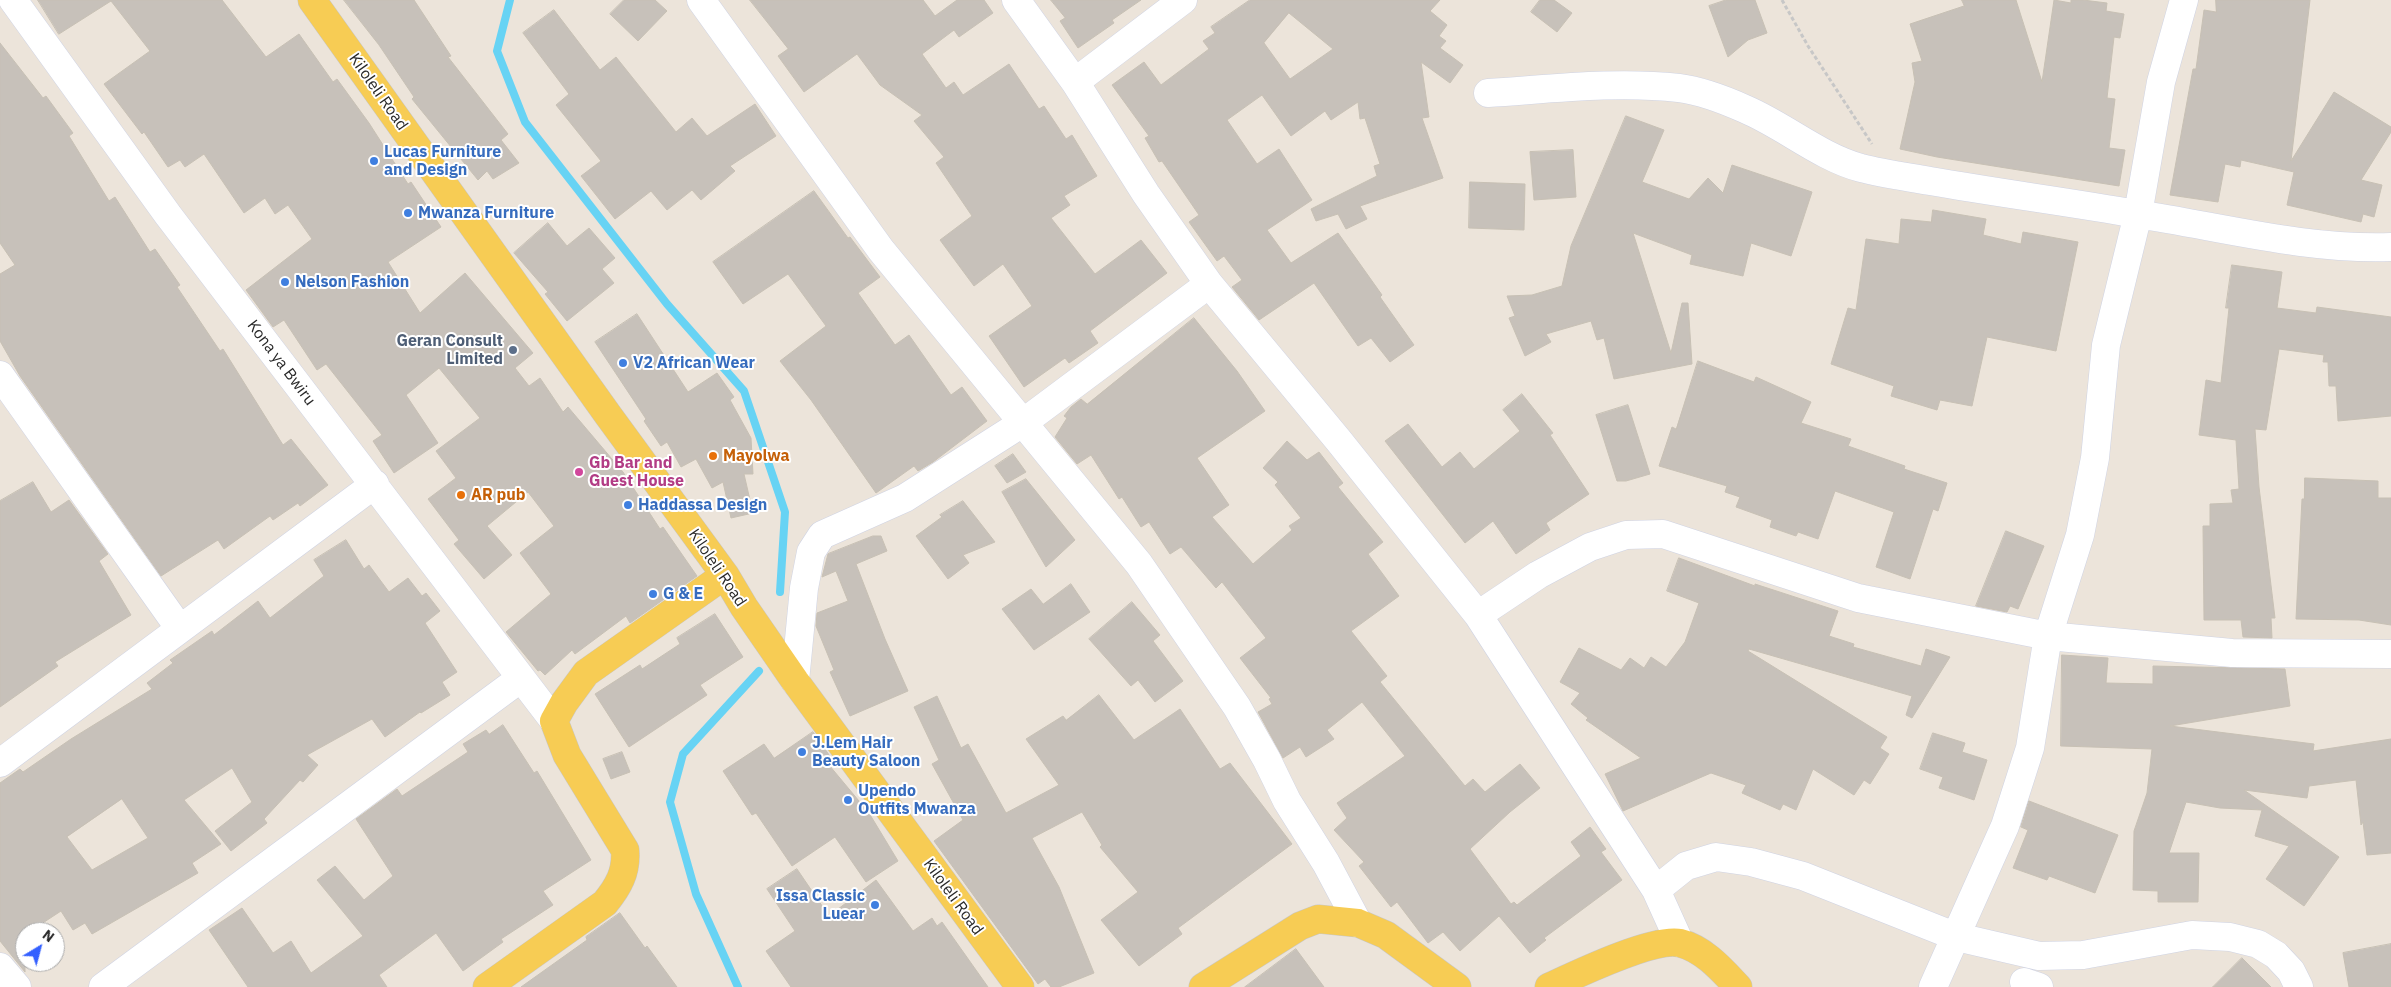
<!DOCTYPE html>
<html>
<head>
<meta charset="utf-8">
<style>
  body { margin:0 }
  #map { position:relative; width:2391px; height:987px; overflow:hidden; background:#ece4da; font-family:"IBM Plex Sans",sans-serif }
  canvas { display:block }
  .north { position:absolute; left:15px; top:922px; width:50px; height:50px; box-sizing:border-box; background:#fff; border:1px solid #a9a9a9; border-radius:50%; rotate:37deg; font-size:14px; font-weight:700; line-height:20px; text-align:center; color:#292929 }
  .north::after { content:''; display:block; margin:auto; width:18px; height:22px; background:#3460ff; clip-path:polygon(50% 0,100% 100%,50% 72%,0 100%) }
</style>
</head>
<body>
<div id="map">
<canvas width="2391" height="987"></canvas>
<div class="north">N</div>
</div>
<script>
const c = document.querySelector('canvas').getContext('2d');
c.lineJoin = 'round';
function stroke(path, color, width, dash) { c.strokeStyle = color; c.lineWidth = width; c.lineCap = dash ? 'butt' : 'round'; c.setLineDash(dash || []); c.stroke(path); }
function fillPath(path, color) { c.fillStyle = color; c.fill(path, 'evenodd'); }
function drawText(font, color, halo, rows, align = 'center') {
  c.font = font + ' "IBM Plex Sans",sans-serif'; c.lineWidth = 4; c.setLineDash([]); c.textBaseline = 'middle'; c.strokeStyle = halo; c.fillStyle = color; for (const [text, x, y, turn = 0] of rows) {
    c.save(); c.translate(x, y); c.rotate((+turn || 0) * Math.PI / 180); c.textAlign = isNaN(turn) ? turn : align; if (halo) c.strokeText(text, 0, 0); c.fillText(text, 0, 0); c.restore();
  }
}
const stream = new Path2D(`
  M 510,0 L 497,51 L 525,122 L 667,304 L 744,391 L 785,512 L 780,592
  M 738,987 L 696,894 L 670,802 L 683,754 L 759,671`);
const building = new Path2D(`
  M 38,0 L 222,0 L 266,57 L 299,34 L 333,82 L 337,79 L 369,123 L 408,184 L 411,182 L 441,227 L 388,262 L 420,313 L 465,273 L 533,353 L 515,368 L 529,386 L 540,378 L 563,412 L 568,407 L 623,472 L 660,529 L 663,527 L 697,576 L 630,623 L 626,616 L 575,654 L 572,650 L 545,675 L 540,670 L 538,671 L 506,632 L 551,594 L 520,553 L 554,526 L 528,492 L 487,526 L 512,555 L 484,579 L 454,544 L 459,540 L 428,499 L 456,478 L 436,451 L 480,418 L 439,368 L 406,395 L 438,443 L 394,473 L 373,441 L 382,435 L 326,364 L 317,370 L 284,320 L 273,327 L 246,290 L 312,239 L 288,205 L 275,214 L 265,198 L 244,213 L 204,154 L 185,167 L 180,160 L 168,167 L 144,132 L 142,134 L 104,84 L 150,51 L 111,1 L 59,34 Z
  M 344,0 L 414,0 L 451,56 L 448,57 L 508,134 L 501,140 L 519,163 L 493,179 L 487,171 L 478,180 L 412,99 L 414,97 L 379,45 Z
  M 624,0 L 655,0 L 667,11 L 638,41 L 610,14 Z
  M 750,0 L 923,0 L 935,16 L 957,0 L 984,0 L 993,13 L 959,37 L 954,30 L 922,54 L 946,88 L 954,82 L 963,95 L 1009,64 L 1039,109 L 1044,106 L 1066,139 L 1072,135 L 1097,176 L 1064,196 L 1070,205 L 1051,218 L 1095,274 L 1141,240 L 1167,273 L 1090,331 L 1098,343 L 1069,363 L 1065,358 L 1024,387 L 989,336 L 1032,306 L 1003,264 L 974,286 L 940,240 L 972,216 L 936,163 L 944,157 L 914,121 L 922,115 L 880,85 L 857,54 L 804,92 L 778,56 L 788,49 Z
  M 1051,0 L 1141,0 L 1112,20 L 1114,23 L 1078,48 L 1060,21 L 1065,18 Z
  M 1250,0 L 1440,0 L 1430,11 L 1447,25 L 1439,36 L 1446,41 L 1440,48 L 1463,65 L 1450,83 L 1421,62 L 1429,117 L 1422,118 L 1443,178 L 1360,206 L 1367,219 L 1346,229 L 1338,214 L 1316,221 L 1311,209 L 1377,176 L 1374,166 L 1380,164 L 1365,118 L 1360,119 L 1358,102 L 1331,120 L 1325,111 L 1291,136 L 1262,95 L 1227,120 L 1257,164 L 1279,149 L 1312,200 L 1267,230 L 1291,263 L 1338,233 L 1382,295 L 1380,297 L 1414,345 L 1390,362 L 1371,338 L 1358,346 L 1314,283 L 1259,320 L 1232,287 L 1242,280 L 1224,256 L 1217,261 L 1189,222 L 1199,215 L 1162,161 L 1159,162 L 1145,138 L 1149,136 L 1112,85 L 1144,62 L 1161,85 L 1209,49 L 1203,41 L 1215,33 L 1211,27 ZM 1289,13 L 1333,49 L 1290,79 L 1264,43 Z
  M 1540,0 L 1554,0 L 1572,13 L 1557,32 L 1531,12 Z
  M 1726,0 L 1755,0 L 1767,33 L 1748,40 L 1728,57 L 1709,6 Z
  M 1962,0 L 2016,0 L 2042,82 L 2054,0 L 2071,3 L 2071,0 L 2083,0 L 2107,3 L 2106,11 L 2124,14 L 2120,38 L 2114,37 L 2107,98 L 2115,99 L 2109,148 L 2125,150 L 2119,186 L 1937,157 L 1900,149 L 1915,82 L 1912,63 L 1922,61 L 1910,24 L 1964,6 Z
  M 2216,0 L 2310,0 L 2291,161 L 2334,92 L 2391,127 L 2391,132 L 2361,180 L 2382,185 L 2374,217 L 2363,214 L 2361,222 L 2287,205 L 2294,172 L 2241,160 L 2240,167 L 2225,164 L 2218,202 L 2170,195 L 2193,69 L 2196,69 L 2204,10 L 2216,12 Z
  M 554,10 L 600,70 L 616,57 L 676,132 L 692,118 L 707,136 L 755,104 L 776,136 L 730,166 L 735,171 L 701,200 L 692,190 L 667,210 L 651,191 L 615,219 L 581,176 L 601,161 L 556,105 L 569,94 L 523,33 Z
  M 0,43 L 43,98 L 46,96 L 73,133 L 69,136 L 109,201 L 115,197 L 150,252 L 155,249 L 180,285 L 177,287 L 220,351 L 223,349 L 283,445 L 291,439 L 328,485 L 300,506 L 298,503 L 273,520 L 270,516 L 224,549 L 218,540 L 161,576 L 20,376 L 0,341 L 0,274 L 15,265 L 0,243 Z
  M 1626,116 L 1664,130 L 1642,182 L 1689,199 L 1708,178 L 1723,193 L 1732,165 L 1812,192 L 1791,256 L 1751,243 L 1743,276 L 1690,264 L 1692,255 L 1633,233 L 1671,353 L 1682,303 L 1688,303 L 1692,364 L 1614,379 L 1604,338 L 1597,340 L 1591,321 L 1546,334 L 1551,342 L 1525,356 L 1509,318 L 1515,316 L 1507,296 L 1532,295 L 1562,286 L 1571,246 Z
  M 1573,150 L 1576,197 L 1534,200 L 1530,152 Z
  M 1470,182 L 1525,184 L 1524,230 L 1469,228 Z
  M 814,191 L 848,238 L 850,237 L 880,277 L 858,293 L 895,345 L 909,335 L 951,395 L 962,387 L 987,421 L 933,462 L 918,471 L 914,466 L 876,493 L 811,400 L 780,361 L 826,326 L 788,274 L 743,304 L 713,262 Z
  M 1933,210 L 1986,219 L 1983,235 L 2021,244 L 2023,232 L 2078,242 L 2056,351 L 1987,337 L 1972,406 L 1940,400 L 1937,410 L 1891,396 L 1894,386 L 1831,364 L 1848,308 L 1856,310 L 1866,239 L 1899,244 L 1901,219 L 1931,222 Z
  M 548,223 L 567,246 L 589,228 L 615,258 L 602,269 L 614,283 L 567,321 L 545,294 L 548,292 L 514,253 Z
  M 2232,265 L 2282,272 L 2277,308 L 2316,313 L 2317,307 L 2391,317 L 2391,416 L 2338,421 L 2336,386 L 2329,386 L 2328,362 L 2323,362 L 2324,355 L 2279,349 L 2266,430 L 2255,429 L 2259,487 L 2275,618 L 2271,618 L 2272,638 L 2243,637 L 2241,620 L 2204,620 L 2203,526 L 2210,526 L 2210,504 L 2233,503 L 2231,490 L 2239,489 L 2236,440 L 2199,435 L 2206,380 L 2221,383 L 2229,308 L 2226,308 Z
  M 637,314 L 688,392 L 717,373 L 734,397 L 730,400 L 751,438 L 753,474 L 744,474 L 753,513 L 731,518 L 723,482 L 712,488 L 696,459 L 681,467 L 667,442 L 661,446 L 644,421 L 646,419 L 595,342 Z
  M 1194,318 L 1237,371 L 1265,411 L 1197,458 L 1229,505 L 1212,517 L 1253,564 L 1292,530 L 1289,526 L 1301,518 L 1275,485 L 1278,482 L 1263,468 L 1287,441 L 1307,460 L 1319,452 L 1343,483 L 1338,487 L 1383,542 L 1368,554 L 1399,596 L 1351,631 L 1387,676 L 1380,682 L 1465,786 L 1473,779 L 1485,792 L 1520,764 L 1540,788 L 1510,812 L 1470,849 L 1511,904 L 1514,902 L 1517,905 L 1581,856 L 1571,842 L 1590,827 L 1606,849 L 1601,852 L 1622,880 L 1544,938 L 1546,940 L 1530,953 L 1499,916 L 1460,951 L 1443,932 L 1428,943 L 1397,902 L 1391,907 L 1359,866 L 1364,862 L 1334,830 L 1347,818 L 1337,803 L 1405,756 L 1362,702 L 1327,730 L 1334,739 L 1306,757 L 1300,747 L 1283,758 L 1258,712 L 1272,704 L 1269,699 L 1271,698 L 1240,658 L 1266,638 L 1222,582 L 1216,588 L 1181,547 L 1170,554 L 1149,522 L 1141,527 L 1122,497 L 1119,499 L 1091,455 L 1077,464 L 1055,437 L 1067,418 L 1064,416 L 1071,407 L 1081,399 L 1087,404 Z
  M 1698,361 L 1754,382 L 1756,377 L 1811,402 L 1801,423 L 1851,439 L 1848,446 L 1905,466 L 1904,469 L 1947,483 L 1938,511 L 1933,509 L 1910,579 L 1876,567 L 1894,512 L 1835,491 L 1818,539 L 1798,532 L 1796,536 L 1770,527 L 1772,520 L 1736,507 L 1740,497 L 1725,492 L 1727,486 L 1659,466 L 1672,427 L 1676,429 Z
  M 1522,394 L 1553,433 L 1550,435 L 1589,494 L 1546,523 L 1550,530 L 1516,554 L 1493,521 L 1465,543 L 1385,441 L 1408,424 L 1442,467 L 1460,452 L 1474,469 L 1520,431 L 1503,410 Z
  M 1628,405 L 1650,474 L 1626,481 L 1617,481 L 1596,415 Z
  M 1013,454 L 1026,472 L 1007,483 L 995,466 Z
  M 2305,478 L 2378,481 L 2378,498 L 2391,498 L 2391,625 L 2359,620 L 2296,619 L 2302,499 L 2304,499 Z
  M 1026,479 L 1075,540 L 1046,567 L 1002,492 Z
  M 33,482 L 51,512 L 69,500 L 108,554 L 99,561 L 131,615 L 55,662 L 58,666 L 0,707 L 0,501 Z
  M 963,501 L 995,542 L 963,555 L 969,563 L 948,579 L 916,536 L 942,517 L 940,515 Z
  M 2006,531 L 2044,546 L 2018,609 L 2010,606 L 2007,612 L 1976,606 Z
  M 873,536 L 881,536 L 887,551 L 856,564 L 885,639 L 908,691 L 850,716 L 830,672 L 834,670 L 816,626 L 817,613 L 848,601 L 836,571 L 822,577 L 828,554 Z
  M 346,540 L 364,569 L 369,565 L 389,592 L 408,578 L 422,596 L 426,593 L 440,611 L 425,623 L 457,672 L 442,682 L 450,695 L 421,713 L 420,712 L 385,737 L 372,719 L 307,755 L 318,765 L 303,782 L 300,780 L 264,819 L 267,823 L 231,851 L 215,831 L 252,802 L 232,768 L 184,800 L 221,844 L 192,863 L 198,873 L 92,934 L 85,923 L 73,930 L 61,911 L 29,932 L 25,932 L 25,972 L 0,941 L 0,783 L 20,769 L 23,772 L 71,739 L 152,689 L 147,683 L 173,663 L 170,660 L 212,631 L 214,635 L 258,601 L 270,618 L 324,576 L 314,560 ZM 122,799 L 148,838 L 92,870 L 67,837 Z
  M 1679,558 L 1755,586 L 1755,584 L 1838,611 L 1829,636 L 1854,644 L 1853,647 L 1921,666 L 1926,649 L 1950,657 L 1912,718 L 1906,715 L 1912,696 L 1749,649 L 1748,651 L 1887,737 L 1880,748 L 1889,754 L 1870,784 L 1864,780 L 1854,795 L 1813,769 L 1796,810 L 1783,804 L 1780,810 L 1742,793 L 1746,785 L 1711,773 L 1623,811 L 1605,774 L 1641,758 L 1586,720 L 1588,718 L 1571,704 L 1580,693 L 1560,682 L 1579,648 L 1621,670 L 1630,658 L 1644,668 L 1651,657 L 1666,667 L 1685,642 L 1699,603 L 1667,591 Z
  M 1071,584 L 1090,612 L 1034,650 L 1002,609 L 1031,589 L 1043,604 Z
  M 1132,602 L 1160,635 L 1153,641 L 1183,681 L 1155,702 L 1138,680 L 1131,686 L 1089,639 Z
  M 715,614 L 743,657 L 700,685 L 707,695 L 629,747 L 595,694 L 640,665 L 642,669 L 680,644 L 677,638 Z
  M 2062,655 L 2108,658 L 2106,683 L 2153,684 L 2153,666 L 2285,669 L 2290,706 L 2170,726 L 2314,744 L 2313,751 L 2391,739 L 2391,853 L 2367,855 L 2363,822 L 2361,825 L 2356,780 L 2309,786 L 2307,798 L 2244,790 L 2339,857 L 2304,906 L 2266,879 L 2289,846 L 2255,836 L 2262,810 L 2220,808 L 2186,802 L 2169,853 L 2199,853 L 2198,902 L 2158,902 L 2158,891 L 2133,890 L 2134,831 L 2147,793 L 2152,749 L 2061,746 Z
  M 1099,695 L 1134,740 L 1180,709 L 1220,769 L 1230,763 L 1292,844 L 1178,928 L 1182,934 L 1139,966 L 1101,920 L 1138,892 L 1100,847 L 1102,845 L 1082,812 L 1032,838 L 1059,887 L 1094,973 L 1059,987 L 1051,987 L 1045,979 L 1038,984 L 934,841 L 963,820 L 932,764 L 939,760 L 914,707 L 937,696 L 961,748 L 968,744 L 1006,813 L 1059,785 L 1026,739 L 1063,716 L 1066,720 Z
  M 503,725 L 534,773 L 537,771 L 591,860 L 543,891 L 553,905 L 501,939 L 503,942 L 463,971 L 436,933 L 379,975 L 387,987 L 248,987 L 209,930 L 242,908 L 273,953 L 291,941 L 311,973 L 363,936 L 317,880 L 335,866 L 364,900 L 393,876 L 356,819 L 397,789 L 402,796 L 468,752 L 463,744 L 486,730 L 489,734 Z
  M 813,732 L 834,762 L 829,765 L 869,813 L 898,861 L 866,882 L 835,837 L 792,866 L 756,813 L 752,815 L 723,771 L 764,744 L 774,758 Z
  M 1933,733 L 1965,743 L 1962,752 L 1987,760 L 1974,800 L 1939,788 L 1943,777 L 1920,769 Z
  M 622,752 L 630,772 L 611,779 L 603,759 Z
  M 2029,801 L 2118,835 L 2095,893 L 2049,876 L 2047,880 L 2013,868 L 2028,830 L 2021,827 Z
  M 797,869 L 829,916 L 876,880 L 913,931 L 932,918 L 937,926 L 942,922 L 988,987 L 791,987 L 766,951 L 795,931 L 767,889 Z
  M 620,913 L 645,948 L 647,946 L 677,987 L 521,987 L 587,940 L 586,937 Z
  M 2391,944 L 2391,987 L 2349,987 L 2343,953 Z
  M 1296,949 L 1324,987 L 1245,987 Z
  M 2242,958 L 2271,987 L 2213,987 Z`);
const path = new Path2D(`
  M 1782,0 L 1808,46 L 1872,144`);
const minor = new Path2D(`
  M 13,0 L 168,215 L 554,721
  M 701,0 L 881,250 L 1139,564 L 1237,707 L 1267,760 L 1287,801 L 1326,863 L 1358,923
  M 1016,0 L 1075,82 L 1146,194 L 1209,284 L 1339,441 L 1478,615 L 1656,890 L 1680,943
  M 1075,82 L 1183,0
  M 1488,93 C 1551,89 1616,81 1679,88 C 1702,91 1725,100 1745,109 C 1785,126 1820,157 1861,168 C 1884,174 1908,177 1930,181 C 1999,193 2068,202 2137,214 C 2222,227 2305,250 2391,247
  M 0,375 L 180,629
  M 1478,615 L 1538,575 L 1590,547 L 1626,535 L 1663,534 L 1858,598 L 2048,636 L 2232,653 L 2391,654
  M 795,681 L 804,588 L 811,552 L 822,535 L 905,498 L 1024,422 L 1209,284
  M 0,763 L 375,484
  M 1656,890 L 1686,866 L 1716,857 L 1751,862 L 1803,876 L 1957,937 L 2039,956 L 2083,955 L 2192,935 L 2230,937 L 2258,944 L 2276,955 L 2291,971 L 2299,987
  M 0,967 L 17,987
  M 2024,982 L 2039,987
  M 103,987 L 521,678
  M 1933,987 L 2005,826 L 2030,748 L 2048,636 L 2080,535 L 2095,458 L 2106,345 L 2138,214 L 2161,82 L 2184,0`);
const major = new Path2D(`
  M 312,0 L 608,415 L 725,575 L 744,607 L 795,681 L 1020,987
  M 487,987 L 605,903 C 618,887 627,872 625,850 L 567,755 L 554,721 L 564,703 L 586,673 L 725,575
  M 1203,987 L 1300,926 L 1318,919 L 1358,923 L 1386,935 L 1457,987
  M 1549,987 C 1575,975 1654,937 1680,943 C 1704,949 1722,970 1738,987`);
const markers = [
  [374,161,5,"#3f7fe0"],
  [408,213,5,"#3f7fe0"],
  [285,282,5,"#3f7fe0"],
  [513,350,5,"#5c6f8a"],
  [623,363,5,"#3f7fe0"],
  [713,456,5,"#e8710a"],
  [579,472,5,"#d1479c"],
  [461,495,5,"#e8710a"],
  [628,505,5,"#3f7fe0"],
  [653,594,5,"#3f7fe0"],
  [802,752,5,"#3f7fe0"],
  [848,800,5,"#3f7fe0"],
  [875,905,5,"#3f7fe0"]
];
const streetNames = [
  ["Kiloleli Road",378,92,55],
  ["Kona ya Bwiru",281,363,53],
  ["Kiloleli Road",717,568,56],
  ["Kiloleli Road",953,897,54]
];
const shopNames = [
  ["Lucas Furniture",384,152],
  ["and Design",384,170],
  ["Mwanza Furniture",418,213],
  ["Nelson Fashion",295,282],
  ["V2 African Wear",633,363],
  ["Haddassa Design",638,505],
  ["G & E",663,594],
  ["J.Lem Hair",812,743],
  ["Beauty Saloon",812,761],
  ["Upendo",858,791],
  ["Outfits Mwanza",858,809],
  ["Issa Classic",865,896,"right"],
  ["Luear",865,914,"right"]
];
const serviceNames = [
  ["Geran Consult",503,341],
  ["Limited",503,359]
];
const foodNames = [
  ["Mayolwa",723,456],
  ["AR pub",471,495]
];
const hotelNames = [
  ["Gb Bar and",589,463],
  ["Guest House",589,481]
];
stroke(stream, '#67d3f4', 8);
fillPath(building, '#c7c1ba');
stroke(building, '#c7c0b4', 1);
stroke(minor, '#cfd3e3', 29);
stroke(major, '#c7c7c7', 29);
stroke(path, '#c7c7c7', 3, [4, 2.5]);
stroke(minor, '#fff', 28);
stroke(major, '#f7cc54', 28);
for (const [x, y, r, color] of markers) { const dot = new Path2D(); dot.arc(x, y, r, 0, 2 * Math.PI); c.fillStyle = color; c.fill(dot); stroke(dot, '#fff', 2); }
drawText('16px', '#292929', '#fff', streetNames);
drawText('bold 16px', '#366cbe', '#fff', shopNames, 'left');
drawText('bold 16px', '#4e5e75', '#fff', serviceNames, 'right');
drawText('bold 16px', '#c56008', '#fff', foodNames, 'left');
drawText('bold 16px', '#b23c85', '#fff', hotelNames, 'left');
</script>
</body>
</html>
